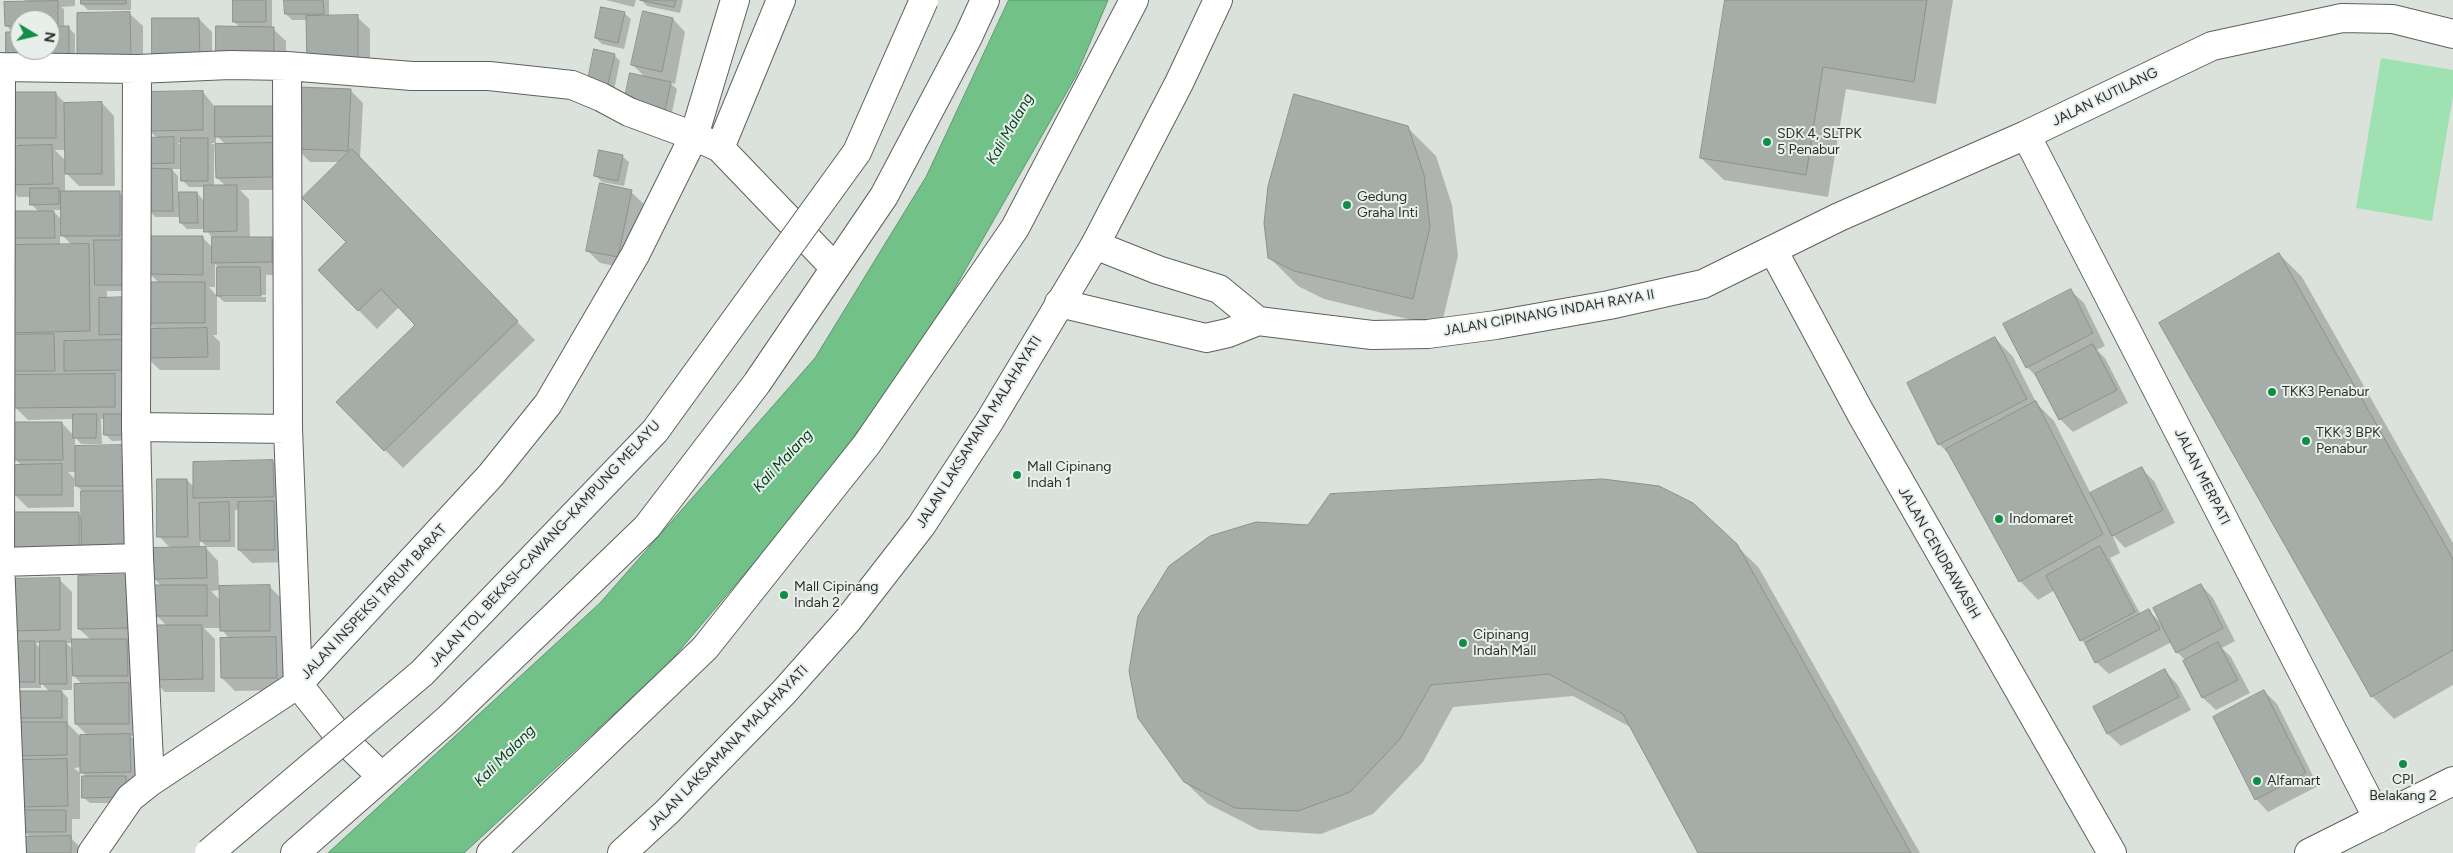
<!DOCTYPE html>
<html>
<head>
<meta charset="utf-8">
<style>
  body { margin:0 }
  #map { position:relative; width:2453px; height:853px; overflow:hidden; background:#dbe2dc; font-family:Figtree,sans-serif }
  canvas { display:block }
  .north { position:absolute; left:10px; top:10px; width:50px; height:50px; box-sizing:border-box; background:#e8efea; border:1px solid #9ea39f; border-radius:50%; rotate:99deg; font-size:14px; font-weight:700; line-height:20px; text-align:center; color:#2e302e }
  .north::after { content:''; display:block; margin:auto; width:18px; height:22px; background:#128d49; clip-path:polygon(50% 0,100% 100%,50% 72%,0 100%) }
</style>
</head>
<body>
<div id="map">
<canvas width="2453" height="853"></canvas>
<div class="north">N</div>
</div>
<script>
const c = document.querySelector('canvas').getContext('2d');
c.lineJoin = 'round';
function fillPath(path, color) { c.fillStyle = color; c.fill(path, 'evenodd'); }
function stroke(path, color, width, dash) { c.strokeStyle = color; c.lineWidth = width; c.lineCap = dash ? 'butt' : 'round'; c.setLineDash(dash || []); c.stroke(path); }
function drawText(font, color, halo, rows, align = 'center') {
  c.font = font + ' Figtree,sans-serif'; c.lineWidth = 4; c.setLineDash([]); c.textBaseline = 'middle'; c.strokeStyle = halo; c.fillStyle = color; for (const [text, x, y, turn = 0] of rows) {
    c.save(); c.translate(x, y); c.rotate((+turn || 0) * Math.PI / 180); c.textAlign = isNaN(turn) ? turn : align; if (halo) c.strokeText(text, 0, 0); c.fillText(text, 0, 0); c.restore();
  }
}
const green = new Path2D(`
  M 2381,58 L 2453,70 L 2453,96 L 2432,221 L 2356,208 Z`);
const water = new Path2D(`
  M 1009,0 L 1108,0 L 1076,76 L 932,328 L 815,491 L 668,664 L 464,853 L 328,853 L 600,603 L 815,358 L 926,177 Z`);
const shadow = new Path2D(`
  M 24,0 L 75,0 L 75,6 L 61,7 L 64,9 L 64,28 L 69,28 L 75,34 L 75,66 L 42,50 L 50,50 L 50,20 L 20,20 L 20,50 L 38,50 L 38,64 L 14,64 L 13,33 L 6,25 L 27,3 Z
  M 82,0 L 131,0 L 131,10 L 88,10 L 82,4 Z
  M 234,0 L 272,0 L 272,28 L 286,41 L 286,65 L 234,22 Z
  M 286,0 L 329,0 L 329,17 L 357,17 L 370,29 L 370,78 L 307,20 L 292,20 L 286,14 Z
  M 606,0 L 636,0 L 634,7 Z
  M 641,0 L 683,0 L 680,13 L 647,6 Z
  M 1727,0 L 1953,0 L 1936,104 L 1846,89 L 1828,197 L 1724,180 L 1701,158 Z
  M 624,13 L 631,19 L 624,49 L 602,44 L 596,38 Z
  M 78,14 L 130,14 L 143,26 L 143,68 Z
  M 199,19 L 212,32 L 212,71 L 166,72 Z
  M 673,19 L 685,32 L 675,84 L 670,83 L 677,89 L 670,122 L 646,78 L 632,64 Z
  M 614,55 L 620,61 L 613,95 L 594,90 Z
  M 350,90 L 363,103 L 360,159 L 535,340 L 403,468 L 385,450 L 417,325 L 400,306 L 377,329 L 319,270 L 347,242 L 340,162 L 310,162 L 297,149 Z
  M 203,92 L 215,107 L 277,107 L 286,190 L 240,190 L 249,199 L 250,238 L 271,238 L 284,251 L 284,275 L 266,275 L 266,295 L 222,295 L 222,297 L 266,297 L 266,302 L 224,302 L 218,296 L 218,267 L 215,264 L 215,287 L 209,287 L 217,296 L 217,335 L 213,335 L 220,342 L 220,370 L 160,370 L 147,358 L 155,330 L 148,323 L 159,283 L 150,274 L 202,237 L 213,248 L 213,239 L 206,229 L 187,229 L 181,223 L 181,217 L 155,217 L 149,210 L 152,170 L 146,163 L 158,139 L 149,130 ZM 216,135 L 226,145 L 217,178 L 226,186 L 214,186 L 214,145 L 211,143 L 216,143 ZM 178,143 L 182,143 L 183,181 L 189,187 L 205,187 L 205,202 L 197,193 L 178,194 L 178,176 L 171,169 L 180,169 L 180,145 Z
  M 55,93 L 66,104 L 102,103 L 114,116 L 115,186 L 79,186 L 65,172 L 65,192 L 119,192 L 132,205 L 131,291 L 107,291 L 107,299 L 129,298 L 136,383 L 122,383 L 127,388 L 136,440 L 112,441 L 105,434 L 105,419 L 101,419 L 102,444 L 81,444 L 75,437 L 75,447 L 124,447 L 138,565 L 28,570 L 78,513 L 83,518 L 83,492 L 77,486 L 76,472 L 68,472 L 74,478 L 74,507 L 28,508 L 15,495 L 22,466 L 16,460 L 62,423 L 74,436 L 74,419 L 28,420 L 15,407 L 5,371 L 6,238 L 39,212 L 31,204 L 31,197 L 18,197 L 6,184 L 19,147 L 10,137 ZM 55,150 L 66,150 L 66,161 ZM 52,210 L 63,210 L 63,236 L 73,246 L 60,246 L 60,218 Z
  M 1407,127 L 1436,156 L 1452,205 L 1458,256 L 1441,327 L 1324,299 L 1298,286 L 1269,257 Z
  M 622,156 L 629,162 L 624,186 L 602,182 L 595,175 Z
  M 631,192 L 644,204 L 630,269 L 600,263 L 587,250 Z
  M 2279,254 L 2302,277 L 2453,543 L 2453,685 L 2394,719 L 2372,696 Z
  M 2071,291 L 2084,303 L 2105,346 L 2097,350 L 2105,358 L 2128,403 L 2073,432 L 2060,419 L 2040,380 L 2027,367 Z
  M 1995,338 L 2013,357 L 2037,404 L 2054,421 L 2091,494 L 2141,468 L 2154,481 L 2175,523 L 2125,548 L 2112,534 L 2120,553 L 2110,558 L 2141,615 L 2149,611 L 2161,623 L 2201,585 L 2213,598 L 2235,641 L 2222,648 L 2231,657 L 2250,693 L 2216,710 L 2203,698 L 2186,661 L 2177,652 L 2172,642 L 2109,674 L 2096,662 L 2089,647 L 2081,640 L 2055,590 L 2038,600 L 2020,581 L 1951,456 L 1939,444 Z
  M 273,462 L 286,474 L 287,562 L 252,563 L 239,550 L 239,510 L 235,510 L 235,547 L 207,547 L 200,540 L 200,548 L 206,548 L 218,561 L 219,587 L 269,586 L 282,599 L 282,645 L 289,651 L 289,690 L 235,691 L 222,678 L 229,639 L 221,628 L 204,628 L 215,639 L 215,692 L 165,692 L 152,679 L 168,627 L 157,616 L 162,587 L 154,578 L 171,549 L 159,536 L 187,480 L 195,488 ZM 220,590 L 220,600 L 211,591 Z
  M 1736,545 L 1759,568 L 1920,853 L 1700,853 L 1632,728 L 1573,696 L 1453,707 L 1423,762 L 1373,814 L 1321,834 L 1259,830 L 1208,804 L 1184,781 Z
  M 79,577 L 144,641 L 128,641 L 139,653 L 141,736 L 130,736 L 143,748 L 132,803 L 90,803 L 83,797 L 87,778 L 82,772 L 82,767 L 74,768 L 80,773 L 80,819 L 72,819 L 72,839 L 83,850 L 83,853 L 19,853 L 31,838 L 25,832 L 25,811 L 21,807 L 24,761 L 18,755 L 16,718 L 50,692 L 41,683 L 41,688 L 16,688 L 21,642 L 9,630 L 59,579 L 72,592 L 72,640 L 91,640 L 79,629 ZM 35,643 L 41,643 L 41,649 ZM 66,643 L 74,643 L 74,650 ZM 72,674 L 83,685 L 76,724 L 88,736 L 82,738 L 68,724 L 68,698 L 60,690 L 72,690 Z
  M 2165,671 L 2177,684 L 2191,710 L 2121,746 L 2108,734 L 2094,707 Z
  M 2264,691 L 2277,704 L 2318,786 L 2268,812 L 2256,799 Z`);
const building = new Path2D(`
  M 81,0 L 126,0 L 126,4 L 81,4 Z
  M 233,0 L 266,0 L 266,22 L 233,22 Z
  M 284,0 L 323,0 L 324,14 L 285,14 Z
  M 640,0 L 676,0 L 674,7 Z
  M 1725,0 L 1927,0 L 1914,82 L 1823,67 L 1806,175 L 1700,158 Z
  M 58,1 L 58,25 L 50,25 L 50,20 L 20,20 L 20,26 L 5,26 L 4,2 Z
  M 601,7 L 625,12 L 618,43 L 595,38 Z
  M 643,11 L 673,18 L 662,72 L 631,65 Z
  M 130,12 L 131,56 L 77,57 L 77,13 Z
  M 358,15 L 358,65 L 307,66 L 306,16 Z
  M 152,18 L 199,18 L 200,59 L 152,60 Z
  M 50,26 L 69,26 L 69,60 L 41,60 L 41,50 L 50,50 Z
  M 216,26 L 274,27 L 274,53 L 216,53 Z
  M 6,32 L 20,32 L 20,50 L 32,50 L 32,58 L 6,58 Z
  M 594,49 L 615,54 L 607,89 L 587,85 Z
  M 630,73 L 671,82 L 664,116 L 623,107 Z
  M 298,87 L 351,89 L 348,151 L 296,149 Z
  M 203,91 L 203,130 L 148,131 L 148,92 Z
  M 8,92 L 56,92 L 56,138 L 8,138 Z
  M 1294,94 L 1408,126 L 1424,175 L 1430,227 L 1413,299 L 1294,271 L 1268,258 L 1264,223 L 1268,186 Z
  M 102,102 L 102,174 L 65,174 L 64,103 Z
  M 215,106 L 278,106 L 278,136 L 215,137 Z
  M 174,137 L 174,163 L 145,164 L 145,138 Z
  M 181,138 L 208,138 L 208,181 L 181,181 Z
  M 273,143 L 273,177 L 216,178 L 215,144 Z
  M 52,145 L 53,184 L 5,185 L 5,146 Z
  M 352,149 L 518,321 L 384,451 L 336,402 L 415,325 L 381,289 L 358,311 L 318,270 L 346,242 L 302,198 Z
  M 599,150 L 623,155 L 618,181 L 594,176 Z
  M 148,168 L 172,169 L 173,211 L 148,211 Z
  M 600,183 L 632,190 L 618,257 L 586,251 Z
  M 204,185 L 237,185 L 237,231 L 204,232 Z
  M 30,188 L 59,188 L 59,204 L 30,205 Z
  M 61,191 L 120,191 L 120,236 L 61,236 Z
  M 179,192 L 197,192 L 198,223 L 180,223 Z
  M 5,211 L 54,211 L 55,238 L 5,238 Z
  M 148,236 L 203,236 L 203,275 L 148,274 Z
  M 212,237 L 272,237 L 272,262 L 212,263 Z
  M 94,240 L 125,240 L 125,285 L 95,285 Z
  M 89,244 L 90,331 L 8,333 L 7,245 Z
  M 2279,253 L 2453,559 L 2453,650 L 2371,697 L 2159,323 Z
  M 217,267 L 260,267 L 261,296 L 217,296 Z
  M 147,282 L 205,282 L 205,323 L 147,323 Z
  M 2071,289 L 2093,333 L 2026,368 L 2003,324 Z
  M 130,297 L 130,334 L 99,335 L 99,298 Z
  M 207,328 L 208,357 L 146,358 L 146,329 Z
  M 54,334 L 55,371 L 4,371 L 4,335 Z
  M 1995,337 L 2027,399 L 1938,445 L 1907,383 Z
  M 123,340 L 124,370 L 64,371 L 64,341 Z
  M 2093,344 L 2117,390 L 2059,420 L 2035,374 Z
  M 115,374 L 115,407 L 14,408 L 13,375 Z
  M 2036,401 L 2103,534 L 2019,582 L 1946,449 Z
  M 73,414 L 97,414 L 96,438 L 73,438 Z
  M 104,414 L 130,414 L 130,435 L 104,435 Z
  M 15,422 L 62,422 L 63,460 L 15,460 Z
  M 124,445 L 125,486 L 75,486 L 75,446 Z
  M 273,460 L 274,497 L 193,498 L 193,462 Z
  M 62,464 L 62,495 L 14,495 L 14,465 Z
  M 2142,467 L 2163,510 L 2112,536 L 2090,493 Z
  M 157,479 L 187,479 L 188,537 L 157,537 Z
  M 1603,479 L 1659,486 L 1693,503 L 1737,544 L 1911,853 L 1698,853 L 1623,714 L 1549,674 L 1431,685 L 1400,739 L 1350,792 L 1298,811 L 1235,808 L 1184,782 L 1138,718 L 1129,671 L 1138,616 L 1169,566 L 1210,536 L 1256,522 L 1308,525 L 1330,494 Z
  M 81,491 L 126,491 L 126,553 L 82,553 Z
  M 274,501 L 275,550 L 238,550 L 238,502 Z
  M 229,502 L 230,541 L 200,541 L 199,503 Z
  M 13,512 L 79,512 L 79,557 L 14,558 Z
  M 2100,546 L 2135,612 L 2080,641 L 2046,576 Z
  M 206,547 L 207,578 L 153,579 L 152,548 Z
  M 131,575 L 131,628 L 78,629 L 78,576 Z
  M 60,578 L 60,630 L 7,631 L 7,579 Z
  M 2201,584 L 2223,628 L 2176,653 L 2153,608 Z
  M 155,585 L 207,585 L 207,616 L 156,616 Z
  M 270,585 L 270,631 L 220,631 L 219,586 Z
  M 2149,609 L 2160,629 L 2095,663 L 2085,643 Z
  M 151,625 L 202,625 L 203,679 L 151,680 Z
  M 276,637 L 277,678 L 221,678 L 220,638 Z
  M 72,639 L 127,639 L 128,676 L 73,676 Z
  M 8,641 L 35,641 L 35,682 L 8,682 Z
  M 40,641 L 66,641 L 67,684 L 40,684 Z
  M 2218,642 L 2238,680 L 2202,698 L 2183,661 Z
  M 2165,669 L 2179,697 L 2107,734 L 2093,707 Z
  M 129,683 L 129,724 L 75,724 L 74,684 Z
  M 2264,690 L 2306,773 L 2255,800 L 2213,717 Z
  M 14,691 L 62,691 L 62,718 L 14,718 Z
  M 17,722 L 67,722 L 67,755 L 17,756 Z
  M 130,734 L 131,772 L 80,773 L 80,735 Z
  M 67,759 L 68,806 L 20,807 L 19,760 Z
  M 82,776 L 126,776 L 126,797 L 82,798 Z
  M 23,810 L 66,810 L 66,832 L 24,832 Z
  M 71,836 L 71,853 L 18,853 L 17,837 Z`);
const street = new Path2D(`
  M 287,66 L 288,429 L 298,684
  M 0,67 L 137,69 L 230,65 L 287,66 L 412,76 L 489,76 L 572,85 L 601,97 L 629,112 L 694,136 L 720,148 L 835,268
  M 1,67 L 0,562 L 12,853
  M 137,69 L 136,427 L 139,558 L 150,782
  M 2026,135 L 2378,819
  M 720,148 L 781,0
  M 1095,245 L 1158,270 L 1219,289 L 1258,321 L 1372,335 L 1428,334 L 1496,325 L 1609,305 L 1703,284 L 1839,217 L 2026,135 L 2212,46 L 2342,18 L 2393,19 L 2453,34
  M 1773,250 L 1860,412 L 2112,853
  M 1059,303 L 1206,338 L 1228,333 L 1258,321
  M 136,427 L 288,429
  M 0,562 L 139,558
  M 298,684 L 335,731 L 382,777
  M 92,853 L 130,798 L 150,782 L 298,684 L 491,475 L 548,404 L 635,255 L 694,136 L 735,0
  M 295,853 L 448,719 L 647,527 L 757,383 L 884,196 L 968,37 L 985,0
  M 2309,853 L 2453,781`);
const primary = new Path2D(`
  M 622,853 L 667,812 L 784,692 L 848,620 L 921,526 L 989,422 L 1095,245 L 1179,83 L 1218,0`);
const highway = new Path2D(`
  M 491,853 L 705,648 L 867,444 L 1015,228 L 1134,0`);
const highwayBridge = new Path2D(`
  M 209,853 L 422,673 L 655,431 L 857,152 L 924,0`);
const markers = [
  [1767,142,5,"#128d49"],
  [1347,205,5,"#128d49"],
  [2272,392,5,"#128d49"],
  [2306,441,5,"#128d49"],
  [1017,475,5,"#128d49"],
  [1999,519,5,"#128d49"],
  [784,595,5,"#128d49"],
  [1463,643,5,"#128d49"],
  [2403,764,5,"#128d49"],
  [2257,781,5,"#128d49"]
];
const streetNames = [
  ["JALAN KUTILANG",2105,97,-26],
  ["JALAN CIPINANG INDAH RAYA II",1549,313,-10],
  ["JALAN LAKSAMANA MALAHAYATI",979,432,-58],
  ["JALAN MERPATI",2202,477,63],
  ["JALAN TOL BEKASI–CAWANG–KAMPUNG MELAYU",545,544,-47],
  ["JALAN CENDRAWASIH",1939,553,60],
  ["JALAN INSPEKSI TARUM BARAT",374,602,-47],
  ["JALAN LAKSAMANA MALAHAYATI",728,748,-46]
];
const poiNames = [
  ["SDK 4, SLTPK",1777,134],
  ["5 Penabur",1777,150],
  ["Gedung",1357,197],
  ["Graha Inti",1357,213],
  ["TKK3 Penabur",2282,392],
  ["TKK 3 BPK",2316,433],
  ["Penabur",2316,449],
  ["Mall Cipinang",1027,467],
  ["Indah 1",1027,483],
  ["Indomaret",2009,519],
  ["Mall Cipinang",794,587],
  ["Indah 2",794,603],
  ["Cipinang",1473,635],
  ["Indah Mall",1473,651],
  ["CPI",2403,780,"center"],
  ["Belakang 2",2403,796,"center"],
  ["Alfamart",2267,781]
];
const waterNames = [
  ["Kali Malang",1010,129,-60],
  ["Kali Malang",783,461,-47],
  ["Kali Malang",505,756,-45]
];
fillPath(green, '#a0e1b1');
fillPath(water, '#72c188');
stroke(water, '#5e966d', 1);
fillPath(shadow, '#0003');
fillPath(building, '#a6aca7');
stroke(building, '#8b918c', 1);
stroke(street, '#5c625d', 30);
stroke(primary, '#5c625d', 30);
stroke(highway, '#5c625d', 30);
stroke(street, '#fff', 28);
stroke(primary, '#fff', 28);
stroke(highway, '#fff', 28);
stroke(highwayBridge, '#5c625d', 30, []);
stroke(highwayBridge, '#fff', 28);
for (const [x, y, r, color] of markers) { const dot = new Path2D(); dot.arc(x, y, r, 0, 2 * Math.PI); c.fillStyle = color; c.fill(dot); stroke(dot, '#e8efea', 2); }
drawText('14px', '#2e302e', '#e8efea', streetNames);
drawText('14px', '#2e302e', '#e8efea', poiNames, 'left');
drawText('italic 15px', '#003f1b', '#e8efea', waterNames);
</script>
</body>
</html>
